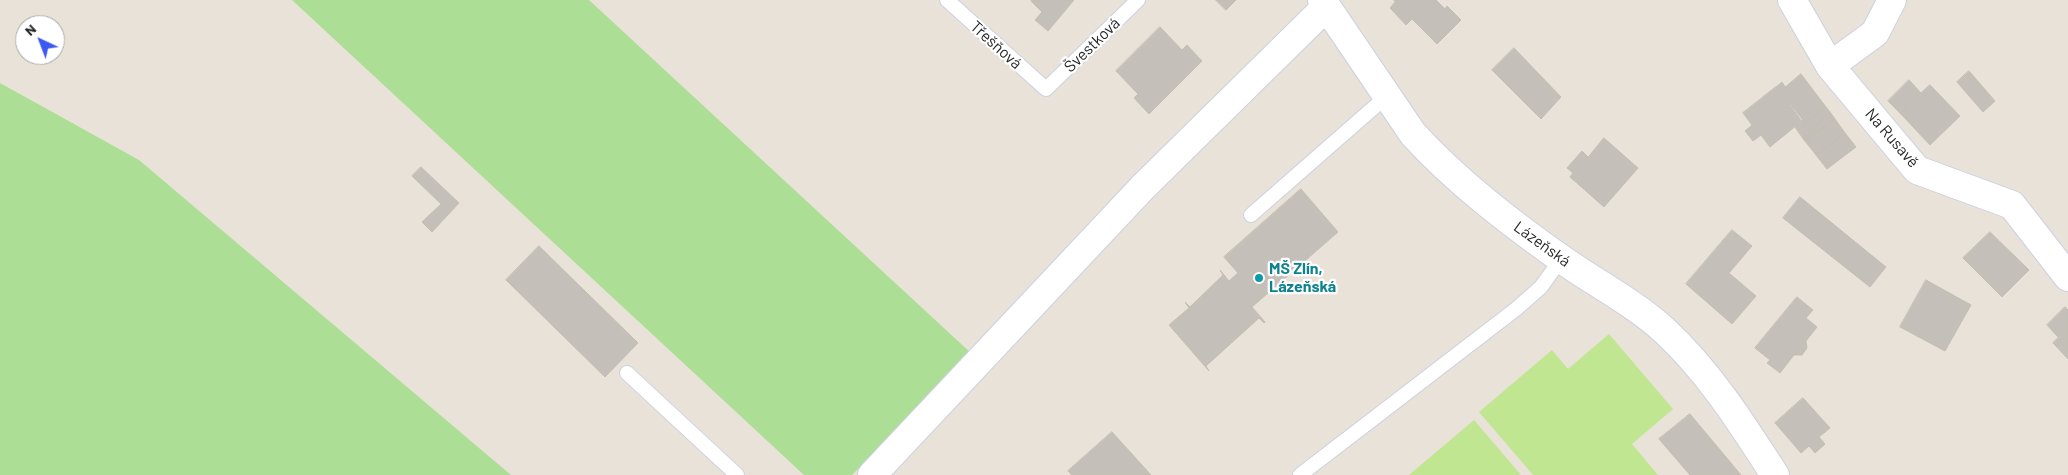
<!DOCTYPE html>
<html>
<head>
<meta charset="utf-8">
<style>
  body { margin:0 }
  #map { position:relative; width:2068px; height:475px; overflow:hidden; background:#e9e2d8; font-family:Barlow,sans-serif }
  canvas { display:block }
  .north { position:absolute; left:15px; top:15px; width:50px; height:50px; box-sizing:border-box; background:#fff; border:1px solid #a8a8a8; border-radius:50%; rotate:317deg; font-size:14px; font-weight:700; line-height:20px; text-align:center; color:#262626 }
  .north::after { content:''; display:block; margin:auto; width:18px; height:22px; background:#3c5af2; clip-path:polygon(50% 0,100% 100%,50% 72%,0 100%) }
</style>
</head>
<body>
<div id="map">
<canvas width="2068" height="475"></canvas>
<div class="north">N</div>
</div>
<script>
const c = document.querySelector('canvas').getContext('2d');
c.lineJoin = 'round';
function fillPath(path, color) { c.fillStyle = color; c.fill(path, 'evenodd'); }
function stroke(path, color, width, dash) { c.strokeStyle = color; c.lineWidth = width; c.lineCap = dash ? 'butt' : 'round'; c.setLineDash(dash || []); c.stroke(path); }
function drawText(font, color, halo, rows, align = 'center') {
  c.font = font + ' Barlow,sans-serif'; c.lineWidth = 4.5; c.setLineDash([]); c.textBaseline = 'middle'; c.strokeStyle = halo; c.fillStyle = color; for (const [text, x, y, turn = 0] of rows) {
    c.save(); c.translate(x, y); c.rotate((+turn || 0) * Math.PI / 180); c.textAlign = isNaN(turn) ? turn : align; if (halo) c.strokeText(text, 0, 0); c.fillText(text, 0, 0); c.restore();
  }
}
const green = new Path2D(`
  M 292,0 L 589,0 L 972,354 L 852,475 L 804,475 Z
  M 0,83 L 139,160 L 511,475 L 0,475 Z`);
const pitch = new Path2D(`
  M 1609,334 L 1673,409 L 1632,444 L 1658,475 L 1533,475 L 1479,412 L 1552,350 L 1568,369 Z
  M 1474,420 L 1521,475 L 1409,475 Z`);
const building = new Path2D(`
  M 1032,0 L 1074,0 L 1048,31 L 1035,20 L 1042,12 L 1031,1 Z
  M 1216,0 L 1236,0 L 1226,10 Z
  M 1394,0 L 1436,0 L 1445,9 L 1447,6 L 1461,20 L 1437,44 L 1412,19 L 1406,25 L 1390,8 L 1395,2 Z
  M 1160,27 L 1182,50 L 1187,45 L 1202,61 L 1176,87 L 1138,49 Z
  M 1514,48 L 1561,97 L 1541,119 L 1492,70 Z
  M 1138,49 L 1176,87 L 1149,114 L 1134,98 L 1138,94 L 1116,71 Z
  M 1969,71 L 1995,101 L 1983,112 L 1957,82 Z
  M 1801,74 L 1826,107 L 1804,124 L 1776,87 L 1782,82 L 1785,87 Z
  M 1909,80 L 1921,93 L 1900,113 L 1888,101 Z
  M 1930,85 L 1960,116 L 1930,145 L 1900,113 Z
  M 1776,87 L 1803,120 L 1770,147 L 1761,135 L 1753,141 L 1745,131 L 1752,125 L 1743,113 Z
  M 1826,107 L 1830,112 L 1804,140 L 1795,127 L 1802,122 L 1804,124 Z
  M 1830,112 L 1835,119 L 1805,141 L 1804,140 Z
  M 1835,119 L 1845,133 L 1816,155 L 1805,141 Z
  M 1845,133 L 1856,147 L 1827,169 L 1816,155 Z
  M 1604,138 L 1638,168 L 1604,207 L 1570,177 L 1573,173 L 1567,168 L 1582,151 L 1588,157 Z
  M 421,167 L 459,203 L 432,232 L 422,222 L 441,204 L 412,176 Z
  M 1301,189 L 1338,232 L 1252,307 L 1265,322 L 1264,323 L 1259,318 L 1206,366 L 1209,371 L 1169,325 L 1189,308 L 1185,302 L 1190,307 L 1223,275 L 1220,270 L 1229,281 L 1238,273 L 1224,257 Z
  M 1800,197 L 1886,267 L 1870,287 L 1783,218 Z
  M 1732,230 L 1752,246 L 1729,273 L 1756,296 L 1732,324 L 1686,284 Z
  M 1990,232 L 2029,270 L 2002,297 L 1963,258 Z
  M 539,246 L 638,343 L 605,377 L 506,280 Z
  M 1926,280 L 1971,305 L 1945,351 L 1900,327 Z
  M 1797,297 L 1813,310 L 1806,318 L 1817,327 L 1806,341 L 1807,348 L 1802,355 L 1794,355 L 1780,373 L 1767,363 L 1770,360 L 1755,348 Z
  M 2065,307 L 2068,310 L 2068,328 L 2058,337 L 2047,325 Z
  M 2068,328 L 2068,359 L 2053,343 Z
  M 1803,398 L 1830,428 L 1819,437 L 1825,444 L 1815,453 L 1809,446 L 1801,453 L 1775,423 Z
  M 1690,414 L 1741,475 L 1690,475 L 1659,439 Z
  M 1112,432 L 1151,475 L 1072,475 L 1068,471 Z`);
const lane = new Path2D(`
  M 947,0 L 1046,89 L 1138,0
  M 1251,215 L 1387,96
  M 627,373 L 737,475
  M 1300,475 L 1516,309 L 1541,287 L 1561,259`);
const street = new Path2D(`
  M 1322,0 L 1413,134 C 1456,181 1508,221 1560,258 C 1595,283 1633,302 1665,331 C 1710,373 1742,424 1775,475
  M 1792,0 L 1830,66 L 1917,170 L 2012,205 L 2068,277
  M 1830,66 L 1875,33 L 1892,0
  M 872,475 L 1143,187 L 1326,7`);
const markers = [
  [1259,278,5,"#0f9aa8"]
];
const streetNames = [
  ["Třešňová",996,45,42],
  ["Švestková",1092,45,-44],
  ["Na Rusavě",1892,138,49],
  ["Lázeňská",1542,244,36]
];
const cultureNames = [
  ["MŠ Zlín,",1269,269],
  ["Lázeňská",1269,287]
];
fillPath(green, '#adde95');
fillPath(pitch, '#c0e691');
fillPath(building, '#c4bfb8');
stroke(building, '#c4beb2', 1);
stroke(lane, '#cdd0df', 16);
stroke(street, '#cdd0df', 30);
stroke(lane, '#fff', 14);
stroke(street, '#fff', 28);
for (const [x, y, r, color] of markers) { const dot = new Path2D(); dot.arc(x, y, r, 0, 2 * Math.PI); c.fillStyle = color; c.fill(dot); stroke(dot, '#fff', 2); }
drawText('16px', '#262626', '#fff', streetNames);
drawText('bold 16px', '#0d838f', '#fff', cultureNames, 'left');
</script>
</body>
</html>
